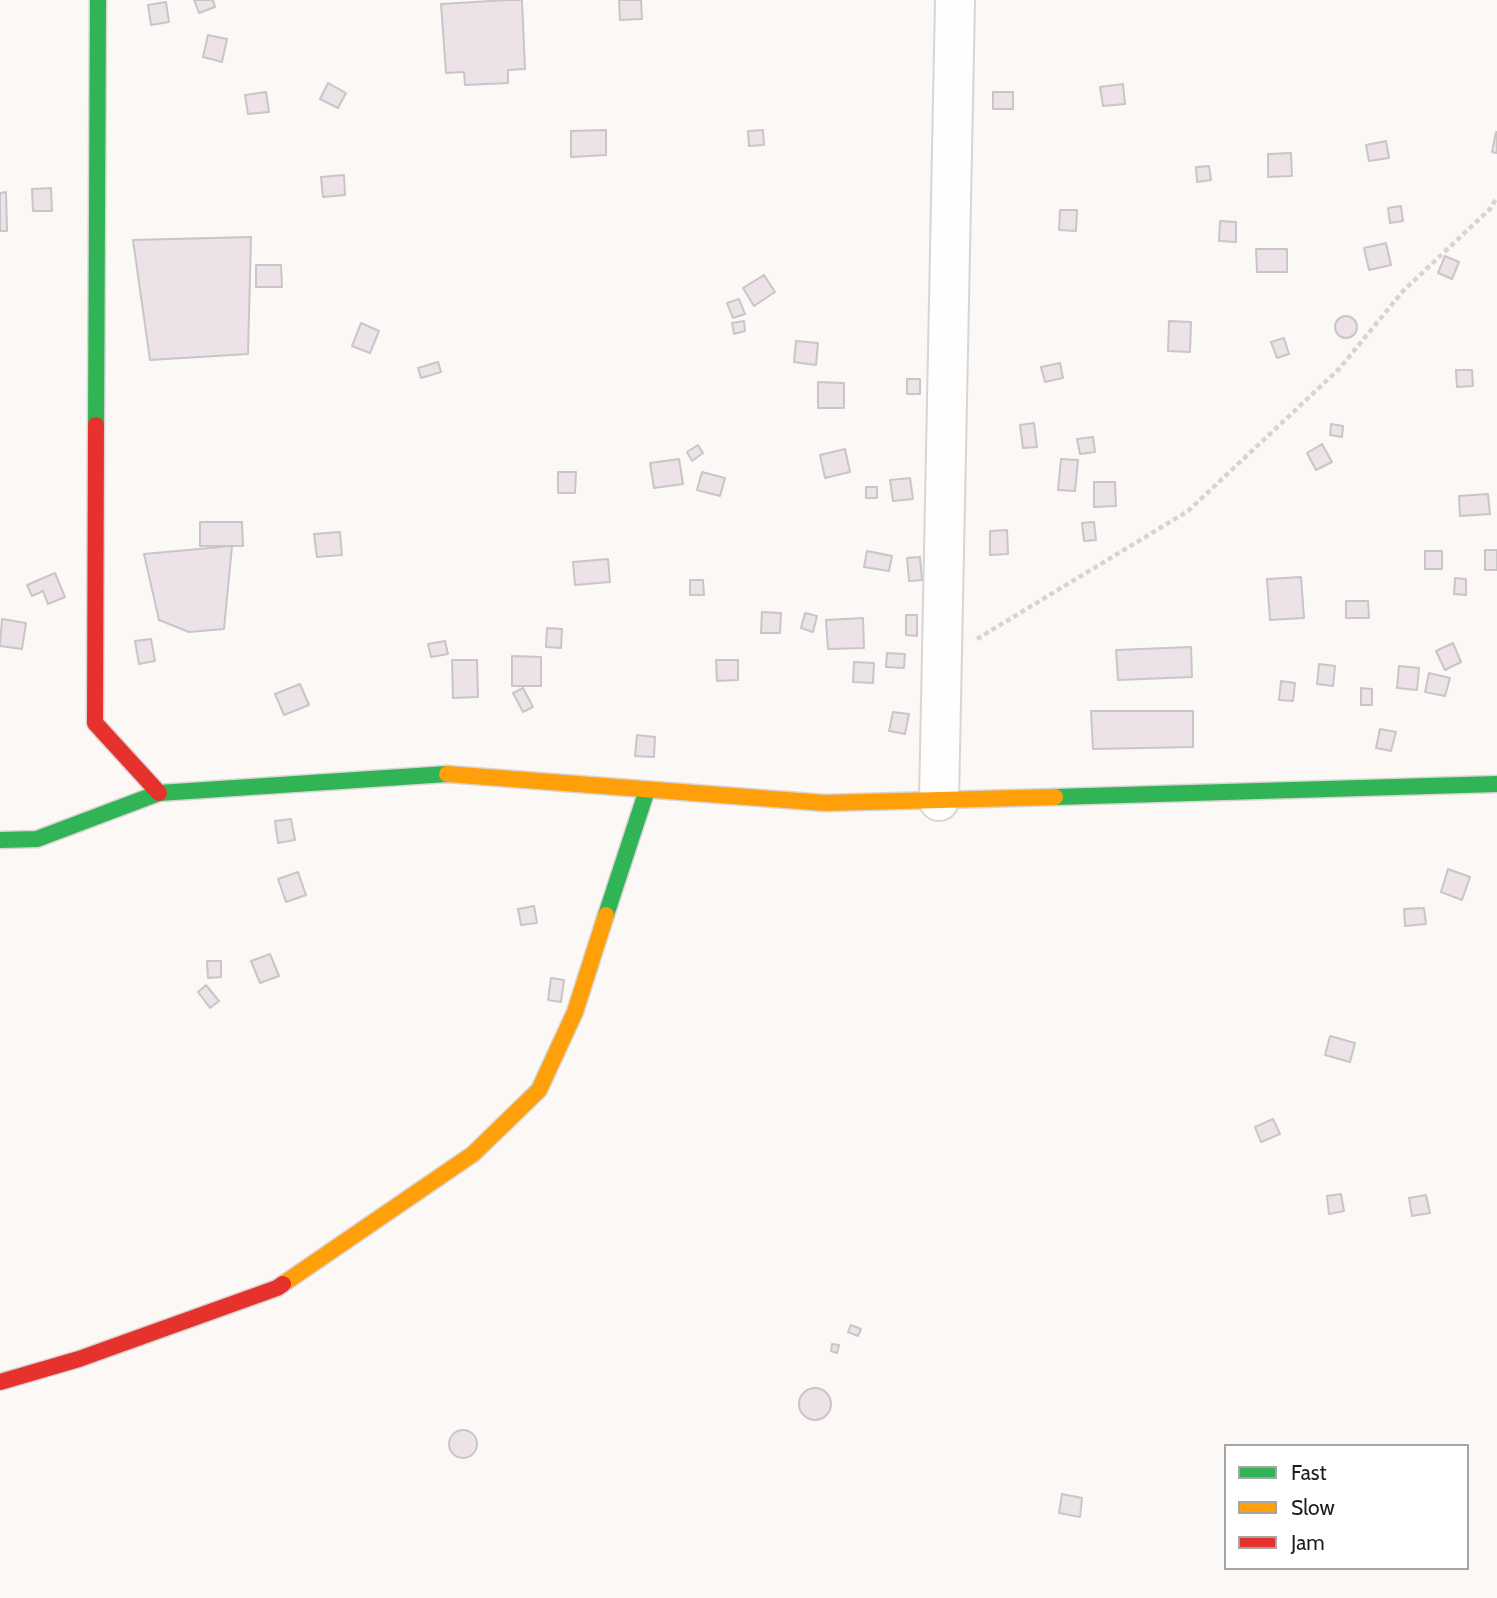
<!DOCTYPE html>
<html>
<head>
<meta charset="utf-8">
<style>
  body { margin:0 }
  #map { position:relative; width:1497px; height:1598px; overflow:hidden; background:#fbf8f5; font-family:Cabin,sans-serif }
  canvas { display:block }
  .legend { position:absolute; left:1224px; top:1444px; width:245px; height:126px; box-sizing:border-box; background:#fff; border:2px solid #a6a5a5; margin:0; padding:9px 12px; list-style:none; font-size:21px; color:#201e1d }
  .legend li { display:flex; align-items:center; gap:14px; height:35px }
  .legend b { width:35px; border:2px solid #a6a5a5 }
</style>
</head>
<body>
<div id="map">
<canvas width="1497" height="1598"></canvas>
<ul class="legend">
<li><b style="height:9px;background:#30b455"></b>Fast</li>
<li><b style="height:9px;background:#ff9f0a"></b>Slow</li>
<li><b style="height:9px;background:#e5322d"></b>Jam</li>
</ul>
</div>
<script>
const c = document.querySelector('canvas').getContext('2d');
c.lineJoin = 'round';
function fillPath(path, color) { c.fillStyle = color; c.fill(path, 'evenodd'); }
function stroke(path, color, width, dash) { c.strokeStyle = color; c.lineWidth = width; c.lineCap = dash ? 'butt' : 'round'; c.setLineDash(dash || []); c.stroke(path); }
const building = new Path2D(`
  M 194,0 L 213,0 L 215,7 L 199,13 Z
  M 507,0 L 522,0 L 525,69 L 508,70 L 508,83 L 465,85 L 464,72 L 446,73 L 441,4 Z
  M 619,0 L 641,0 L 642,19 L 620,20 Z
  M 166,2 L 169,22 L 151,25 L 148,5 Z
  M 208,35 L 227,39 L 222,62 L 203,57 Z
  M 328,83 L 346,93 L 338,108 L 320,99 Z
  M 1123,84 L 1125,104 L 1103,106 L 1100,87 Z
  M 266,92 L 269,112 L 248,114 L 245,95 Z
  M 993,92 L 1013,92 L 1013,109 L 993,109 Z
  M 606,130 L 606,155 L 571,157 L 571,131 Z
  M 763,130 L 764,145 L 749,146 L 748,131 Z
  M 1496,132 L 1497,132 L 1497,153 L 1492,152 Z
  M 1386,141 L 1389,158 L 1369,161 L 1366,145 Z
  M 1291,153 L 1292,176 L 1268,177 L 1268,154 Z
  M 1209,166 L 1211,180 L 1197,182 L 1196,167 Z
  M 344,175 L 345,195 L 323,197 L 321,177 Z
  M 51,188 L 52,211 L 33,211 L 32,189 Z
  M 6,192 L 7,231 L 0,231 L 0,193 Z
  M 1401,206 L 1403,221 L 1390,223 L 1388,208 Z
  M 1060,210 L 1077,210 L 1076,231 L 1059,230 Z
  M 1220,221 L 1236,222 L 1236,242 L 1219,241 Z
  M 251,237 L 248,354 L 150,360 L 133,240 Z
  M 1386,243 L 1391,265 L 1369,270 L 1364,248 Z
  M 1256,249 L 1287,249 L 1287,272 L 1257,272 Z
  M 1445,256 L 1459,262 L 1452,279 L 1438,273 Z
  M 256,265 L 281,265 L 282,287 L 256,287 Z
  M 764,275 L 775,292 L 754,306 L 743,288 Z
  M 739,299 L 745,314 L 733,318 L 727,303 Z
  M1335 327a11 11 0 1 1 22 0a11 11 0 1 1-22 0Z
  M 744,321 L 745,331 L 734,334 L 732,323 Z
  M 1169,321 L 1191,322 L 1190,352 L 1168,351 Z
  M 361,323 L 379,331 L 370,353 L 352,346 Z
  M 1284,338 L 1289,354 L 1277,358 L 1271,342 Z
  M 796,341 L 818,343 L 816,365 L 794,362 Z
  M 438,362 L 441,372 L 421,378 L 418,368 Z
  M 1060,363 L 1063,378 L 1045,382 L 1041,367 Z
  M 1456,370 L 1472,370 L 1473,386 L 1457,387 Z
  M 907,379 L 920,379 L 920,394 L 907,394 Z
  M 818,382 L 844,383 L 844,408 L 818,408 Z
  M 1034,423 L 1037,447 L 1023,448 L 1020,425 Z
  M 1331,424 L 1343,426 L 1342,437 L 1330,435 Z
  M 1093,437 L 1095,452 L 1080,454 L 1077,439 Z
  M 1322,444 L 1332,462 L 1316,470 L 1307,453 Z
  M 698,445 L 703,453 L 692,461 L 687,452 Z
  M 845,449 L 850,472 L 825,478 L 820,455 Z
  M 679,459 L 683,484 L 654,488 L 650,463 Z
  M 1061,459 L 1078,460 L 1075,491 L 1058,490 Z
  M 558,472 L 576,472 L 575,493 L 558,493 Z
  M 702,472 L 725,478 L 720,496 L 697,490 Z
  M 910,478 L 913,499 L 893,501 L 890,480 Z
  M 1094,482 L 1115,482 L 1116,506 L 1094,507 Z
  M 866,487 L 877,487 L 877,498 L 866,498 Z
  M 1488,494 L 1490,514 L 1460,516 L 1459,496 Z
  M 200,522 L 242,522 L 243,546 L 200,546 Z
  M 1094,522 L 1096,540 L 1084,541 L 1082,523 Z
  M 1007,530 L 1008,554 L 990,555 L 990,531 Z
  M 340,532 L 342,555 L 317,557 L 314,534 Z
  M 232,546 L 224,629 L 189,632 L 159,620 L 144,554 Z
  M 1485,550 L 1497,550 L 1497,570 L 1485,570 Z
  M 867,551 L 892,556 L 889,571 L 864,567 Z
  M 1425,551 L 1442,551 L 1442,569 L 1425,569 Z
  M 920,557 L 922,580 L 909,581 L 907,558 Z
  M 608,559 L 610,582 L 575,585 L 573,562 Z
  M 55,573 L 65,597 L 48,604 L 43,591 L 32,596 L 27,585 Z
  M 1301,577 L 1304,618 L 1270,620 L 1267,579 Z
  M 1455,578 L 1466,579 L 1466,595 L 1454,594 Z
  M 690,580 L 703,580 L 704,595 L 690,595 Z
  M 1346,601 L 1368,601 L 1369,618 L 1346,618 Z
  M 762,612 L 781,613 L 780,633 L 761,633 Z
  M 805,613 L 817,616 L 813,632 L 801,628 Z
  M 906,615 L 917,615 L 917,636 L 906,635 Z
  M 863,618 L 864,648 L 828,649 L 826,620 Z
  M 2,619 L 26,623 L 22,649 L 0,646 Z
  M 547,628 L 562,629 L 561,648 L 546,647 Z
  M 151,639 L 155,661 L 139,664 L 135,641 Z
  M 445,641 L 448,654 L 431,657 L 428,644 Z
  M 1453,643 L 1461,662 L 1445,670 L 1436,651 Z
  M 1191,647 L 1192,677 L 1118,680 L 1116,650 Z
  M 887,653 L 905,654 L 904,668 L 886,667 Z
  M 512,656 L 541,657 L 541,686 L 512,686 Z
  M 452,660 L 477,660 L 478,697 L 453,698 Z
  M 716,660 L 738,660 L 738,680 L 717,681 Z
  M 854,662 L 874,663 L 873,683 L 853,682 Z
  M 1319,664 L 1335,666 L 1333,686 L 1317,684 Z
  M 1399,666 L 1419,668 L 1417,690 L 1397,688 Z
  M 1429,673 L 1450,678 L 1445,696 L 1425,692 Z
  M 1281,681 L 1295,683 L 1293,701 L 1279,700 Z
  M 300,684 L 309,705 L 284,715 L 275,694 Z
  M 523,688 L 533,707 L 523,712 L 513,693 Z
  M 1361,688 L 1372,689 L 1372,705 L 1361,705 Z
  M 1091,711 L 1193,711 L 1193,747 L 1093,749 Z
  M 893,712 L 909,714 L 905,734 L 889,731 Z
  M 1380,729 L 1396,732 L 1391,751 L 1376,748 Z
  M 637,735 L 655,737 L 654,757 L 635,756 Z
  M 291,819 L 295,840 L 278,843 L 275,821 Z
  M 1448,869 L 1470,877 L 1462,900 L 1441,892 Z
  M 298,872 L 306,895 L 286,902 L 278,879 Z
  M 534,906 L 537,923 L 521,925 L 518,909 Z
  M 1424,908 L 1426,924 L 1405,926 L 1404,909 Z
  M 270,954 L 279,976 L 260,983 L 251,961 Z
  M 207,961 L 221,961 L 221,977 L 208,978 Z
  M 551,978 L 564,980 L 561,1002 L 548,1000 Z
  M 206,985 L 219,1001 L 210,1008 L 198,992 Z
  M 1330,1036 L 1355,1043 L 1350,1062 L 1325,1055 Z
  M 1273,1119 L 1280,1134 L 1261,1142 L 1255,1127 Z
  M 1341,1194 L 1344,1211 L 1329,1214 L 1327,1196 Z
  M 1426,1195 L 1430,1213 L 1412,1216 L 1409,1198 Z
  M 851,1325 L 861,1329 L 858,1336 L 848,1332 Z
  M 832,1344 L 839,1345 L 837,1353 L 831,1351 Z
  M799 1404a16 16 0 1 1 32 0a16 16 0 1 1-32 0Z
  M449 1444a14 14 0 1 1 28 0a14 14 0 1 1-28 0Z
  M 1062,1494 L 1082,1498 L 1080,1517 L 1059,1513 Z`);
const path = new Path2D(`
  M 977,639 L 1188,511 L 1339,369 L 1403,291 L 1490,209 L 1497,197`);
const street = new Path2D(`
  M 939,801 L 955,0`);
const fast = new Path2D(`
  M 96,425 L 98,0
  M 1055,797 L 1497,784
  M 0,840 L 37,839 L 159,793 L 447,774
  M 606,915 L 647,790`);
const slow = new Path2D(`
  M 447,774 L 825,803 L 1055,797
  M 283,1284 L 473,1154 L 539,1090 L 575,1012 L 606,915`);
const jam = new Path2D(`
  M 96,425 L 95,723 L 159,793
  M 0,1382 L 79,1359 L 277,1288 L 283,1284`);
fillPath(building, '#ece2e8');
stroke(building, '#c8c6c6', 2);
stroke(street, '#d8d5d3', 42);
stroke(fast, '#d8d5d3', 19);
stroke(slow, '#d8d5d3', 19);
stroke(jam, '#d8d5d3', 19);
stroke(path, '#d6d5d5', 4.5, [5, 3.5]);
stroke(street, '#fefefe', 38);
stroke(fast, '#30b455', 16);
stroke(slow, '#ff9f0a', 16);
stroke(jam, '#e5322d', 16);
</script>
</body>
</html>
